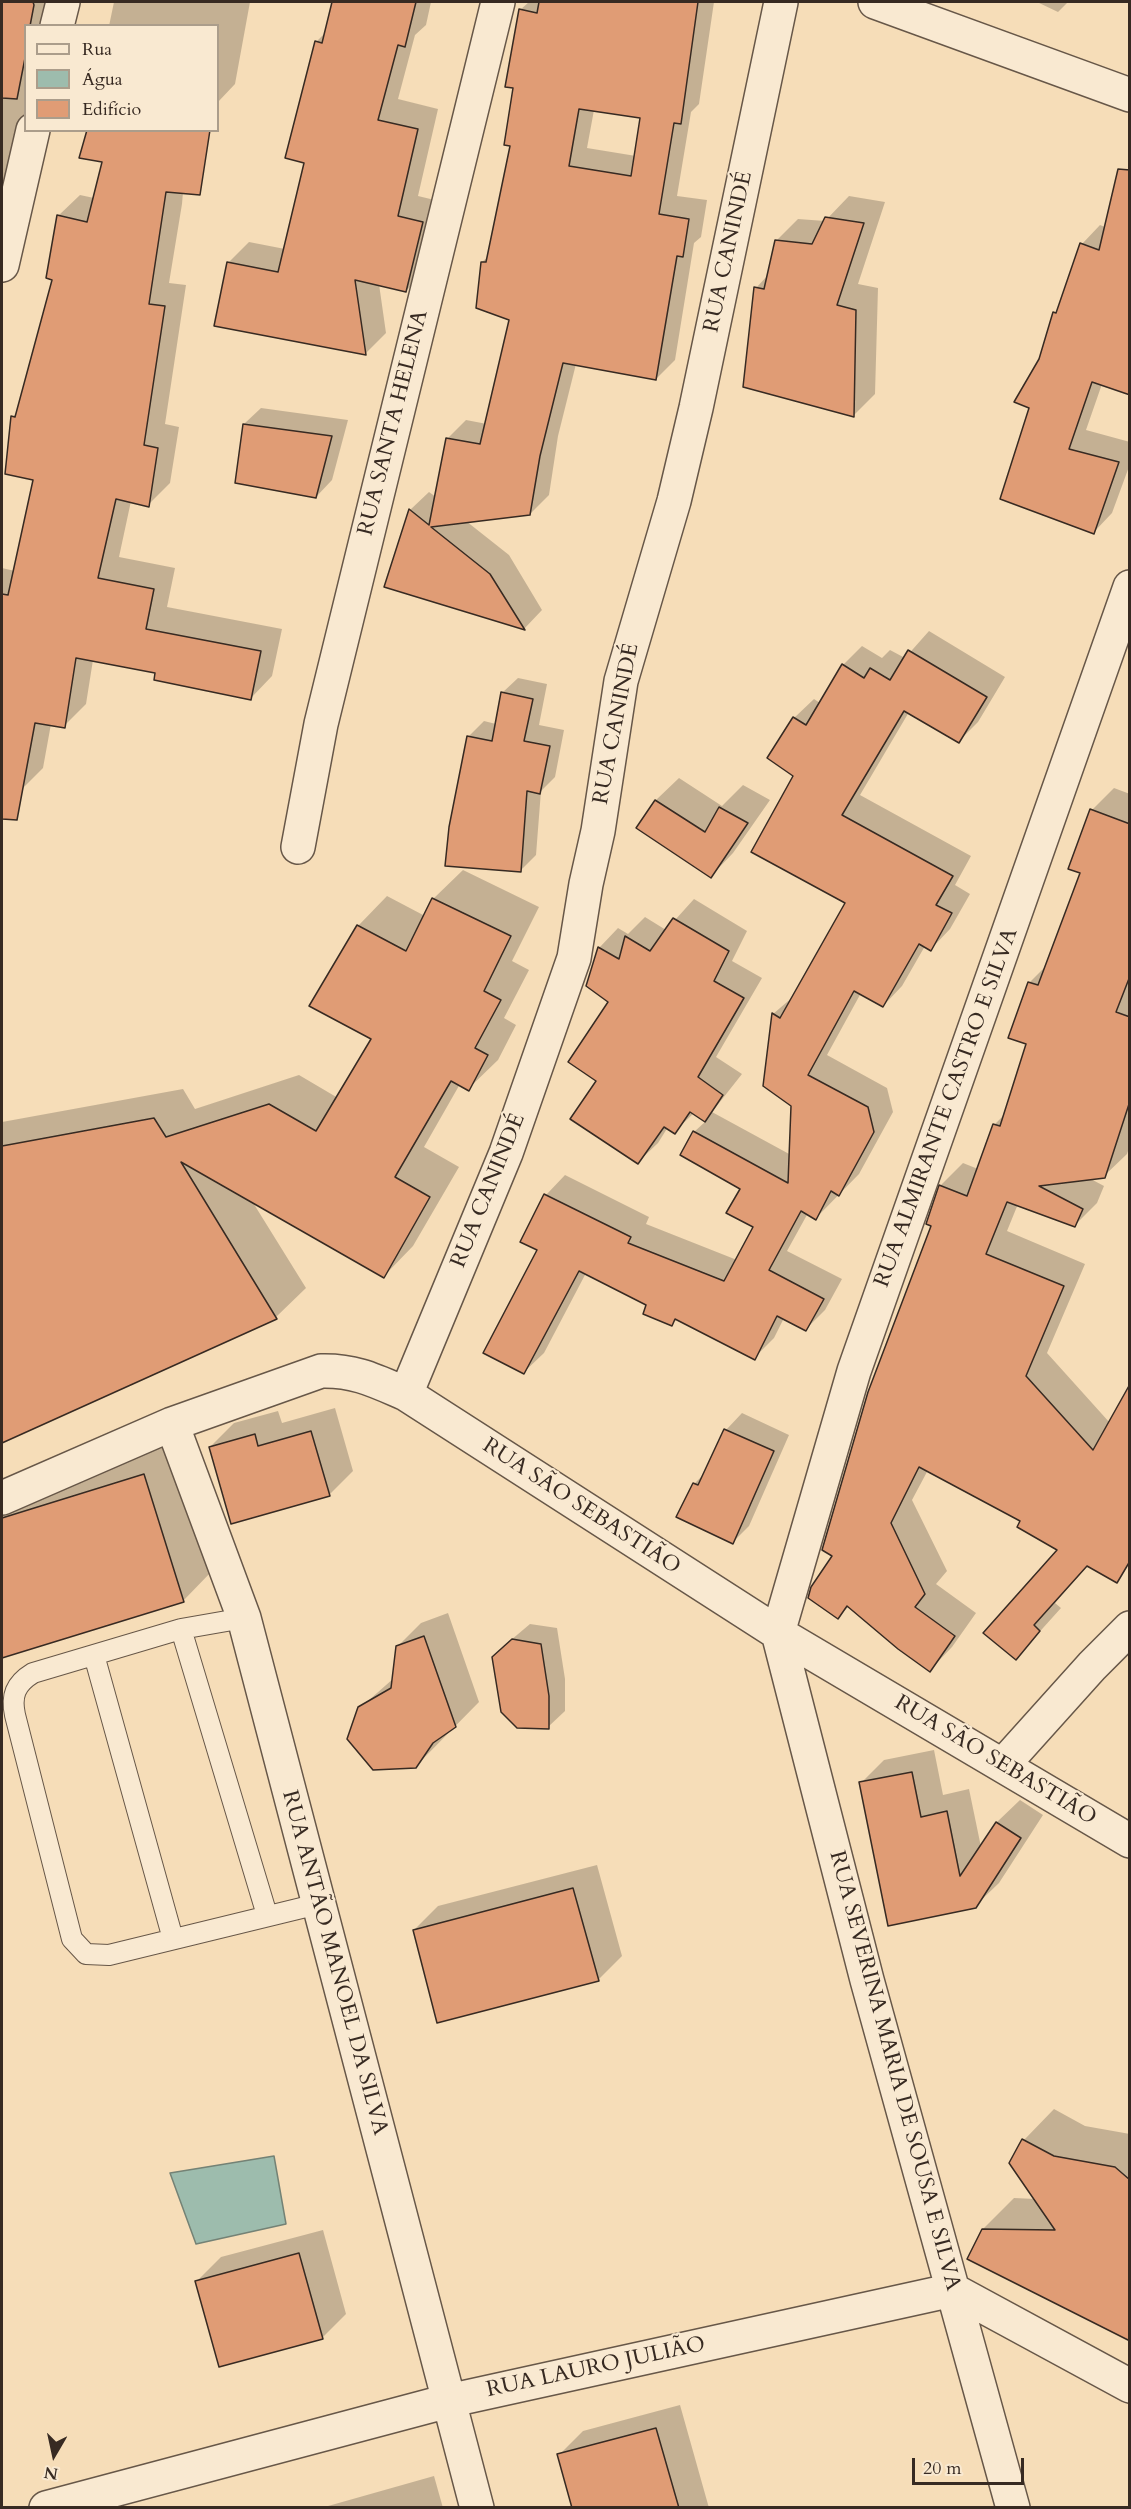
<!DOCTYPE html>
<html>
<head>
<meta charset="utf-8">
<style>
  body { margin:0 }
  #map { position:relative; width:1131px; height:2509px; overflow:hidden; background:#f6ddb8; font-family:Cardo,serif }
  canvas { display:block }
  .frame { position:absolute; inset:0; border:3px solid #372a22; pointer-events:none }
  .legend { position:absolute; left:24px; top:24px; width:195px; height:108px; box-sizing:border-box; background:#f9e9d1; border:2px solid #ab9d8b; margin:0; padding:8px 10px; list-style:none; font-size:18px; color:#372a22 }
  .legend li { display:flex; align-items:center; gap:12px; height:30px }
  .legend b { width:30px; border:2px solid #ab9d8b }
  .north { position:absolute; left:24px; top:2425px; width:60px; height:60px; -webkit-text-stroke:4px #f9e9d1; paint-order:stroke; rotate:189deg; font-size:16px; font-weight:700; line-height:24px; text-align:center; color:#372a22 }
  .north::after { content:''; display:block; margin:auto; width:21px; height:27px; background:#372a22; clip-path:polygon(50% 0,100% 100%,50% 72%,0 100%) }
  .scale { position:absolute; left:912px; top:2458px; width:112px; height:27px; box-sizing:border-box; border:3px solid #372a22; border-top:0; padding-left:8px; font-size:18px; line-height:21px; white-space:nowrap; color:#372a22; -webkit-text-stroke:4px #f9e9d1; paint-order:stroke }
</style>
</head>
<body>
<div id="map">
<canvas width="1131" height="2509"></canvas>
<div class="frame"></div>
<ul class="legend">
<li><b style="height:8px;background:#f9e9d1"></b>Rua</li>
<li><b style="height:16px;background:#9dbcad"></b>Água</li>
<li><b style="height:16px;background:#e09c75"></b>Edifício</li>
</ul>
<div class="north">N</div>
<div class="scale">20 m</div>
</div>
<script>
const c = document.querySelector('canvas').getContext('2d');
c.lineJoin = 'round';
function fillPath(path, color) { c.fillStyle = color; c.fill(path, 'evenodd'); }
function stroke(path, color, width, dash) { c.strokeStyle = color; c.lineWidth = width; c.lineCap = dash ? 'butt' : 'round'; c.setLineDash(dash || []); c.stroke(path); }
function drawText(font, color, halo, rows, align = 'center') {
  c.font = font + ' Cardo,serif'; c.lineWidth = 4.5; c.setLineDash([]); c.textBaseline = 'middle'; c.strokeStyle = halo; c.fillStyle = color; for (const [text, x, y, turn = 0] of rows) {
    c.save(); c.translate(x, y); c.rotate((+turn || 0) * Math.PI / 180); c.textAlign = isNaN(turn) ? turn : align; if (halo) c.strokeText(text, 0, 0); c.fillText(text, 0, 0); c.restore();
  }
}
const water = new Path2D(`
  M 274,2156 L 286,2224 L 196,2244 L 170,2173 Z`);
const shadow = new Path2D(`
  M 2,2 L 58,2 L 51,26 L 26,26 L 26,130 L 2,258 Z
  M 114,2 L 250,2 L 235,84 L 218,102 L 218,26 L 109,26 Z
  M 333,2 L 431,2 L 426,25 L 415,35 L 398,99 L 438,109 L 418,196 L 443,202 L 426,270 L 406,291 L 379,284 L 386,333 L 365,354 L 228,263 L 249,242 L 285,249 L 306,162 L 316,42 L 327,31 Z
  M 529,2 L 714,2 L 699,104 L 691,112 L 677,196 L 707,200 L 701,237 L 694,243 L 675,360 L 656,379 L 576,364 L 558,436 L 549,495 L 530,514 L 466,521 L 509,555 L 542,610 L 524,629 L 386,586 L 410,510 L 429,492 L 436,497 L 447,439 L 466,420 L 487,424 L 510,319 L 482,262 L 489,256 L 512,145 L 520,10 ZM 594,110 L 642,117 L 636,156 L 587,148 Z
  M 1037,2 L 1068,2 L 1058,12 Z
  M 185,168 L 182,204 L 169,283 L 186,285 L 165,424 L 179,427 L 170,483 L 148,505 L 131,501 L 119,557 L 175,568 L 167,607 L 282,629 L 272,676 L 251,698 L 157,672 L 93,660 L 86,704 L 64,726 L 51,724 L 43,768 L 22,789 L 2,785 L 2,568 L 15,571 L 35,479 L 13,417 L 18,411 L 54,279 L 58,216 L 80,195 L 94,198 Z
  M 849,196 L 885,202 L 858,284 L 878,288 L 875,394 L 853,416 L 756,288 L 768,275 L 776,241 L 798,219 L 825,221 Z
  M 1100,225 L 1105,227 L 1102,384 L 1086,430 L 1130,442 L 1130,464 L 1112,513 L 1094,532 L 1031,407 L 1040,359 L 1055,313 L 1060,308 L 1082,244 Z
  M 261,408 L 348,420 L 332,480 L 316,497 L 244,424 Z
  M 929,631 L 1005,677 L 978,722 L 958,742 L 909,712 L 860,795 L 971,856 L 955,885 L 970,894 L 950,929 L 931,949 L 925,946 L 902,986 L 883,1006 L 861,993 L 827,1055 L 887,1088 L 893,1112 L 859,1174 L 816,1218 L 808,1213 L 787,1251 L 842,1279 L 825,1310 L 806,1329 L 784,1318 L 774,1338 L 754,1358 L 677,1319 L 672,1324 L 648,1305 L 586,1273 L 544,1353 L 524,1372 L 539,1249 L 522,1241 L 546,1195 L 565,1175 L 649,1217 L 646,1224 L 737,1260 L 755,1227 L 742,1188 L 694,1132 L 706,1121 L 694,1113 L 674,1132 L 668,1127 L 658,1143 L 638,1162 L 598,1081 L 610,1002 L 599,948 L 618,928 L 628,934 L 645,917 L 666,930 L 694,899 L 747,931 L 732,961 L 762,978 L 716,1057 L 742,1074 L 712,1112 L 791,1155 L 793,1106 L 773,1014 L 794,996 L 847,903 L 795,775 L 794,718 L 814,699 L 820,703 L 843,665 L 862,646 L 882,658 L 890,650 L 905,658 Z
  M 518,678 L 547,684 L 539,725 L 564,730 L 555,777 L 541,791 L 536,855 L 521,870 L 469,736 L 484,721 L 496,724 L 502,693 Z
  M 679,778 L 722,806 L 743,785 L 770,800 L 733,853 L 711,876 L 638,828 L 656,800 Z
  M 1114,788 L 1130,794 L 1130,1145 L 1127,1154 L 1104,1176 L 1089,1178 L 1104,1186 L 1097,1203 L 1075,1225 L 1018,1204 L 1007,1231 L 1085,1264 L 1047,1353 L 1110,1423 L 1088,1565 L 1055,1603 L 1061,1608 L 1016,1658 L 1059,1549 L 1022,1521 L 928,1470 L 912,1500 L 947,1571 L 936,1584 L 976,1613 L 952,1647 L 930,1670 L 849,1606 L 838,1617 L 834,1555 L 933,1225 L 928,1223 L 941,1185 L 963,1163 L 978,1169 L 994,1125 L 1006,1113 L 1028,1043 L 1029,983 L 1047,965 L 1082,872 L 1092,810 Z
  M 463,870 L 539,907 L 512,961 L 529,970 L 504,1018 L 516,1025 L 498,1060 L 468,1089 L 460,1084 L 424,1147 L 459,1167 L 413,1246 L 384,1276 L 252,1201 L 306,1288 L 276,1317 L 2,1442 L 2,1122 L 183,1089 L 195,1109 L 299,1075 L 338,1098 L 373,1038 L 358,926 L 387,896 L 425,916 L 433,899 Z
  M 335,1408 L 353,1471 L 329,1495 L 210,1447 L 234,1423 L 278,1411 L 282,1423 Z
  M 742,1413 L 789,1435 L 749,1526 L 733,1542 L 694,1484 L 706,1472 L 726,1430 Z
  M 174,1444 L 213,1570 L 183,1601 L 2,1656 L 2,1498 Z
  M 448,1613 L 479,1702 L 415,1767 L 360,1708 L 394,1678 L 397,1647 L 421,1623 Z
  M 530,1624 L 557,1628 L 565,1679 L 565,1711 L 548,1727 L 511,1640 Z
  M 934,1750 L 943,1795 L 969,1789 L 981,1847 L 997,1822 L 1020,1800 L 1043,1815 L 999,1883 L 975,1906 L 861,1783 L 884,1760 Z
  M 597,1865 L 622,1956 L 598,1980 L 414,1930 L 438,1906 Z
  M 1054,2109 L 1085,2126 L 1130,2134 L 1130,2337 L 983,2229 L 1014,2198 L 1036,2199 L 1011,2163 L 1024,2140 Z
  M 323,2230 L 346,2314 L 322,2338 L 197,2281 L 221,2257 Z
  M 680,2405 L 709,2508 L 574,2508 L 559,2455 L 583,2431 Z
  M 434,2476 L 443,2508 L 321,2508 Z`);
const building = new Path2D(`
  M 2,2 L 33,2 L 34,5 L 30,26 L 26,26 L 26,53 L 17,99 L 2,98 Z
  M 332,2 L 416,2 L 405,47 L 398,45 L 378,120 L 418,129 L 398,216 L 423,222 L 406,292 L 355,280 L 366,355 L 214,326 L 227,262 L 278,272 L 304,163 L 285,158 L 315,41 L 322,43 Z
  M 539,2 L 698,2 L 681,124 L 674,123 L 659,214 L 689,219 L 683,257 L 677,256 L 656,380 L 563,363 L 540,456 L 530,515 L 431,527 L 490,574 L 525,630 L 384,587 L 409,509 L 429,525 L 446,438 L 480,444 L 509,320 L 476,308 L 481,262 L 486,262 L 510,146 L 504,145 L 513,88 L 505,87 L 519,9 L 537,13 ZM 579,109 L 640,118 L 631,176 L 569,166 Z
  M 87,130 L 210,130 L 200,195 L 166,192 L 149,304 L 165,306 L 144,445 L 158,448 L 149,507 L 116,499 L 98,578 L 154,589 L 146,629 L 261,651 L 251,700 L 154,680 L 155,673 L 76,658 L 65,728 L 35,723 L 17,820 L 2,819 L 2,594 L 8,595 L 33,480 L 5,474 L 11,416 L 15,417 L 52,280 L 46,278 L 57,215 L 87,222 L 102,162 L 79,158 Z
  M 1118,169 L 1130,170 L 1130,395 L 1092,382 L 1069,449 L 1119,462 L 1094,534 L 1000,499 L 1029,408 L 1014,402 L 1039,359 L 1053,312 L 1056,313 L 1080,243 L 1099,250 Z
  M 825,217 L 864,223 L 837,305 L 856,310 L 854,417 L 743,387 L 754,287 L 764,289 L 775,240 L 812,244 Z
  M 243,424 L 332,436 L 316,498 L 235,483 Z
  M 908,650 L 987,697 L 959,743 L 904,711 L 842,815 L 953,876 L 936,905 L 952,913 L 931,951 L 919,944 L 883,1007 L 854,991 L 808,1075 L 868,1107 L 874,1132 L 839,1196 L 831,1191 L 816,1220 L 801,1211 L 769,1270 L 824,1299 L 806,1331 L 777,1316 L 755,1360 L 675,1319 L 672,1326 L 643,1314 L 646,1305 L 579,1271 L 524,1374 L 483,1353 L 537,1250 L 520,1242 L 544,1194 L 631,1237 L 628,1243 L 724,1281 L 753,1227 L 726,1213 L 740,1189 L 680,1155 L 693,1131 L 788,1183 L 791,1106 L 763,1086 L 772,1013 L 780,1018 L 845,903 L 751,852 L 793,776 L 767,758 L 793,717 L 806,725 L 842,664 L 864,678 L 870,668 L 890,680 Z
  M 501,692 L 533,699 L 524,741 L 550,746 L 540,794 L 527,791 L 521,872 L 445,866 L 449,827 L 467,736 L 492,741 Z
  M 655,800 L 705,832 L 719,807 L 748,823 L 711,878 L 636,828 Z
  M 1090,809 L 1130,824 L 1130,976 L 1116,1012 L 1130,1017 L 1130,1101 L 1105,1178 L 1039,1186 L 1083,1209 L 1075,1227 L 1007,1202 L 986,1254 L 1064,1286 L 1026,1376 L 1093,1450 L 1130,1384 L 1130,1561 L 1117,1583 L 1087,1566 L 1034,1625 L 1040,1631 L 1016,1660 L 983,1633 L 1057,1550 L 1017,1527 L 1020,1521 L 919,1467 L 891,1523 L 925,1594 L 915,1607 L 955,1636 L 930,1672 L 898,1649 L 847,1606 L 838,1619 L 808,1598 L 811,1587 L 832,1556 L 822,1550 L 868,1392 L 931,1226 L 926,1224 L 939,1185 L 967,1196 L 993,1124 L 1000,1126 L 1026,1044 L 1008,1038 L 1028,982 L 1038,985 L 1080,873 L 1068,869 Z
  M 432,898 L 511,936 L 484,991 L 501,1000 L 475,1048 L 488,1055 L 469,1091 L 451,1081 L 395,1177 L 430,1197 L 384,1278 L 181,1162 L 277,1319 L 2,1443 L 2,1146 L 154,1118 L 166,1137 L 269,1104 L 316,1131 L 371,1039 L 309,1006 L 357,925 L 406,951 Z
  M 673,918 L 729,951 L 714,981 L 744,998 L 698,1077 L 723,1095 L 705,1122 L 690,1112 L 675,1134 L 664,1127 L 638,1164 L 570,1119 L 596,1081 L 568,1062 L 608,1002 L 586,986 L 598,947 L 619,959 L 625,936 L 650,951 Z
  M 724,1429 L 774,1451 L 733,1544 L 676,1517 L 693,1483 L 698,1485 Z
  M 311,1431 L 330,1496 L 231,1524 L 209,1447 L 255,1434 L 258,1446 Z
  M 144,1474 L 184,1602 L 2,1658 L 2,1518 Z
  M 424,1636 L 456,1727 L 433,1743 L 416,1768 L 373,1770 L 347,1739 L 358,1707 L 391,1688 L 396,1646 Z
  M 512,1639 L 541,1644 L 549,1696 L 549,1729 L 517,1728 L 501,1712 L 492,1657 Z
  M 912,1772 L 921,1817 L 947,1811 L 960,1876 L 996,1822 L 1021,1838 L 976,1908 L 888,1926 L 859,1782 Z
  M 573,1888 L 599,1981 L 437,2023 L 413,1930 Z
  M 1022,2139 L 1054,2156 L 1115,2167 L 1130,2180 L 1130,2341 L 967,2259 L 982,2229 L 1055,2230 L 1009,2163 Z
  M 299,2253 L 323,2339 L 219,2367 L 195,2281 Z
  M 656,2428 L 679,2508 L 572,2508 L 557,2454 Z`);
const lane = new Path2D(`
  M 244,1618 L 181,1629 L 33,1673 C 15,1684 11,1696 15,1715 L 72,1939 L 86,1954 L 109,1955 L 318,1904
  M 181,1629 L 267,1915
  M 94,1655 L 173,1939`);
const street = new Path2D(`
  M 875,2 L 1130,95
  M 57,26 L 63,2
  M 2,265 L 33,130
  M 298,847 L 321,724 L 498,2
  M 406,1394 L 506,1153 L 574,958 L 586,884 L 598,831 L 621,681 L 674,501 L 696,408 L 781,2
  M 172,1424 L 244,1618 L 477,2508
  M 2,1498 L 172,1424 L 321,1371 C 355,1370 376,1381 406,1394 L 778,1633 L 1130,1841
  M 1003,1765 L 1092,1666 L 1130,1628
  M 46,2508 L 448,2401 L 953,2290 L 1130,2386
  M 1013,2508 L 867,1980 L 778,1633 L 854,1371 L 1130,587`);
const streetNames = [
  ["RUA CANINDÉ",729,252,-78],
  ["RUA SANTA HELENA",394,423,-76],
  ["RUA CANINDÉ",617,724,-79],
  ["RUA ALMIRANTE CASTRO E SILVA",947,1108,-70],
  ["RUA CANINDÉ",489,1191,-68],
  ["RUA SÃO SEBASTIÃO",581,1507,33],
  ["RUA SÃO SEBASTIÃO",995,1761,31],
  ["RUA ANTÃO MANOEL DA SILVA",334,1963,75],
  ["RUA SEVERINA MARIA DE SOUSA E SILVA",894,2071,75],
  ["RUA LAURO JULIÃO",596,2368,-12]
];
fillPath(water, '#9dbcad');
stroke(water, '#748275', 1.5);
fillPath(shadow, '#0003');
fillPath(building, '#e09c75');
stroke(building, '#372a22', 1.5);
stroke(lane, '#675748', 22);
stroke(street, '#675748', 36);
stroke(lane, '#f9e9d1', 20);
stroke(street, '#f9e9d1', 33);
drawText('22px', '#372a22', '#f9e9d1', streetNames);
</script>
</body>
</html>
